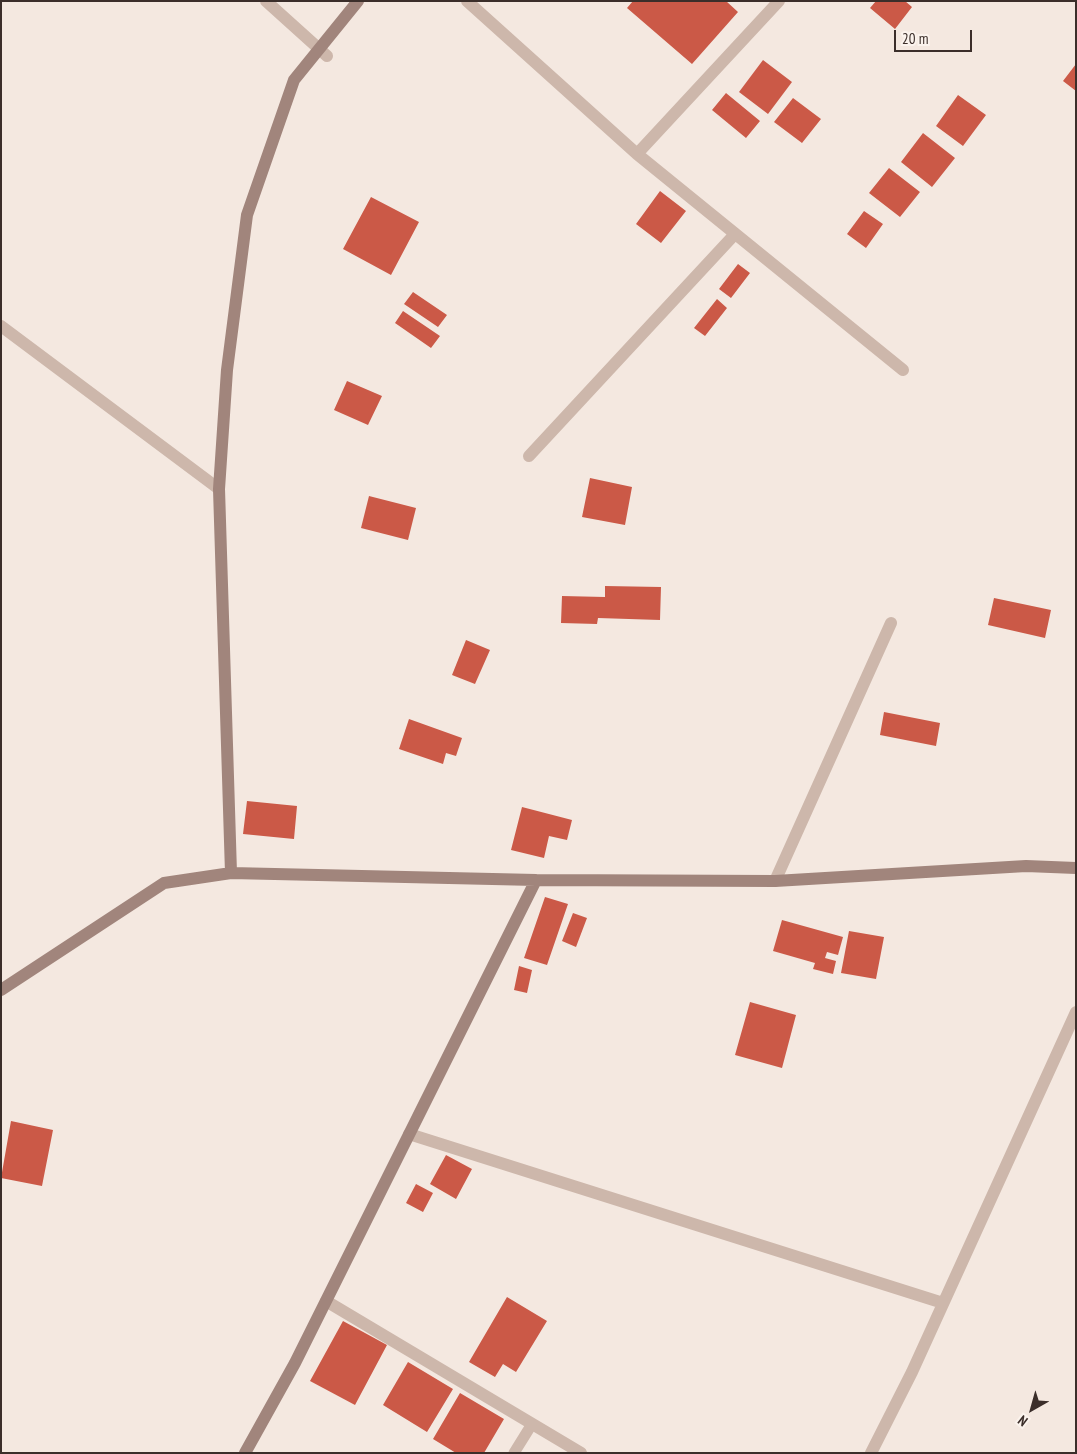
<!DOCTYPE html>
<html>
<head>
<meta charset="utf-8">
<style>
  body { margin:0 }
  #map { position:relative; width:1077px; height:1454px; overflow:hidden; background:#f4e8e0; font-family:"PT Sans Narrow",sans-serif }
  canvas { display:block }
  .frame { position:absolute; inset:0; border:2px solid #3b2e2a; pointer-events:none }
  .north { position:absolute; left:1007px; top:1384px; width:50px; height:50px; -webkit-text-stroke:4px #fbf3ed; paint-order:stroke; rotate:218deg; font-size:14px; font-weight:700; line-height:20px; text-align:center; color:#3b2e2a }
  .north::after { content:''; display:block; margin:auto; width:18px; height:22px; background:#3b2e2a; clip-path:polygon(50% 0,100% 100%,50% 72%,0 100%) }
  .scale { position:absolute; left:894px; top:30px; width:78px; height:22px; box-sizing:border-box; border:2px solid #3b2e2a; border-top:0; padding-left:6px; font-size:15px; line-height:18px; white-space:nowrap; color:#3b2e2a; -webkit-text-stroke:4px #fbf3ed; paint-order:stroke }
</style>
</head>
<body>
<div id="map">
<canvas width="1077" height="1454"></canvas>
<div class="frame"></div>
<div class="north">N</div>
<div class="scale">20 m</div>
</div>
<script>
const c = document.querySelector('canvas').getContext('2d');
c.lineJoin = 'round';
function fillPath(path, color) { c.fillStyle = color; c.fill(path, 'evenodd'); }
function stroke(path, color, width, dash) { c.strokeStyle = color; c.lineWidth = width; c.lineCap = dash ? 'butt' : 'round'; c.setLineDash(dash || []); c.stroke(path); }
const building = new Path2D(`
  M 633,1 L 726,1 L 738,12 L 692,64 L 627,8 Z
  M 876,1 L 905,1 L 912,7 L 895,29 L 870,8 Z
  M 763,60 L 792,82 L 768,114 L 739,92 Z
  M 1076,64 L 1076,91 L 1063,81 Z
  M 726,93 L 760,121 L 746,138 L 712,110 Z
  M 958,95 L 986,115 L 963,146 L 936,126 Z
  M 793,98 L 821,119 L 802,143 L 774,122 Z
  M 923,133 L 955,158 L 932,187 L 901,162 Z
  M 889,168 L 920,192 L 900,217 L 869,193 Z
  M 660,191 L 686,211 L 661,243 L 636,224 Z
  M 371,197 L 419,222 L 391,275 L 343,249 Z
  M 864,211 L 883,224 L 866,248 L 847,234 Z
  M 738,264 L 750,273 L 731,298 L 719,289 Z
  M 413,292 L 447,315 L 438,327 L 404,304 Z
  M 717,299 L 727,308 L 705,336 L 694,328 Z
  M 403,311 L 440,336 L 431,348 L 395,323 Z
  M 347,381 L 382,396 L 368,425 L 334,410 Z
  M 590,478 L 632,487 L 625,525 L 582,517 Z
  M 369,496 L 416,508 L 408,540 L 361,528 Z
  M 605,586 L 661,587 L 660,620 L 598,618 L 597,624 L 561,623 L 562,596 L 605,597 Z
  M 994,598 L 1051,610 L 1045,638 L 988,625 Z
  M 466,640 L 490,650 L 475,684 L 452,675 Z
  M 884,712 L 940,723 L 936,746 L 880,735 Z
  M 409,719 L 462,738 L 456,756 L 446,753 L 443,764 L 399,749 Z
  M 247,801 L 297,806 L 294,839 L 243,834 Z
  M 522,807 L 572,820 L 567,840 L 549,836 L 544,858 L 511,850 Z
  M 545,897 L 568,904 L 547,965 L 524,958 Z
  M 573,913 L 587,918 L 576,947 L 562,941 Z
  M 782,920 L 843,937 L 838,955 L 827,952 L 825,958 L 836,961 L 833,974 L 813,969 L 815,963 L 773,951 Z
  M 849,931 L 884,937 L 876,979 L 841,973 Z
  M 519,966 L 532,970 L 527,993 L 514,990 Z
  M 750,1002 L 796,1015 L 782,1068 L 735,1055 Z
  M 11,1121 L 53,1130 L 42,1186 L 1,1178 Z
  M 446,1155 L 472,1169 L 456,1199 L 430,1184 Z
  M 416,1184 L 433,1193 L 423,1212 L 406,1203 Z
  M 507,1297 L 547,1321 L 516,1372 L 503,1364 L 495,1377 L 469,1362 Z
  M 343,1321 L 387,1345 L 355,1405 L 310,1381 Z
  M 408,1362 L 453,1389 L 427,1432 L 383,1405 Z
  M 460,1393 L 504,1419 L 484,1453 L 456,1453 L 433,1439 Z`);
const lane = new Path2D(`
  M 514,1453 L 532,1424`);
const street = new Path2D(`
  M 266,1 L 327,56
  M 467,1 L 637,154 L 903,370
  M 637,154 L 779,1
  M 1,326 L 219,489
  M 529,456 L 735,234
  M 775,881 L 891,623
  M 409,1134 L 943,1303
  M 326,1301 L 581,1453
  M 871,1453 L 912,1372 L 1076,1012`);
const secondary = new Path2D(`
  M 231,873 L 219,489 L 227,370 L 247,215 L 294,80 L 358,1
  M 1,990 L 164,883 L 231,873 L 536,880
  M 245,1453 L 295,1363 L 536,880 L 775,881 L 1026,866 L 1076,868`);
fillPath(building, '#cb5947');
stroke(lane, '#cdb7ab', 11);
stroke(street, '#cdb7ab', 12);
stroke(secondary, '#a1857c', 12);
</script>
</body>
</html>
